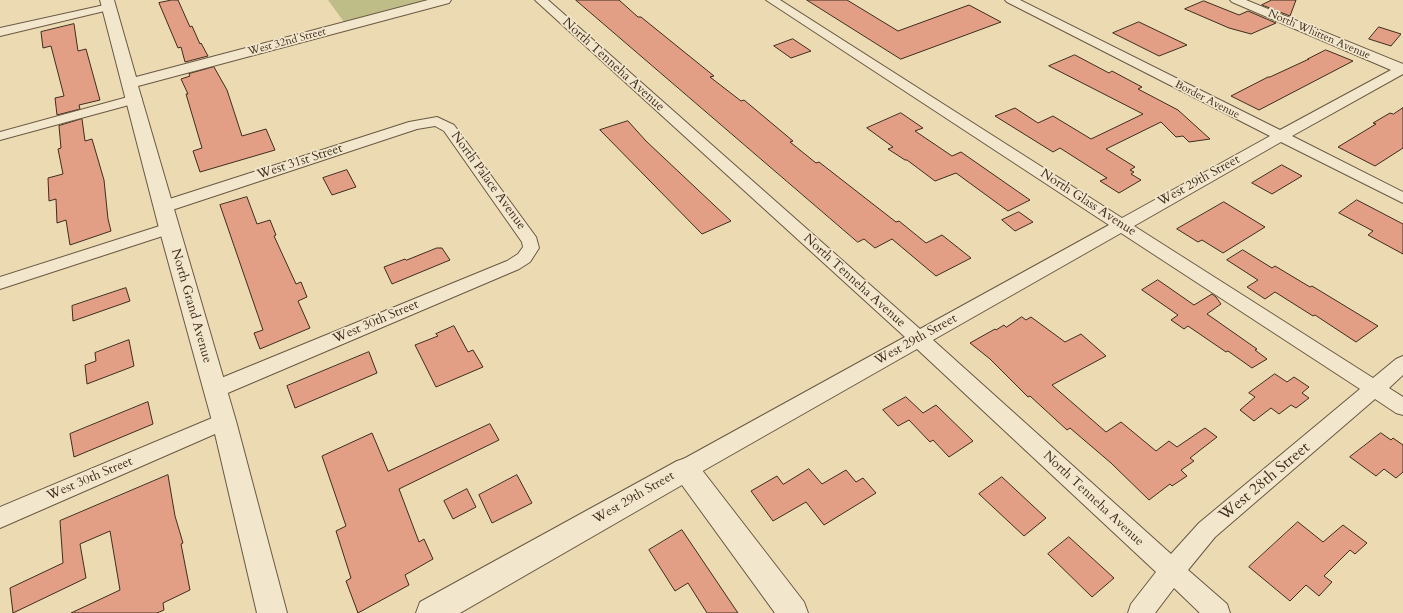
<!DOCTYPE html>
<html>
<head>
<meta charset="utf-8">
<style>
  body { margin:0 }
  canvas { display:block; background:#ebdab2 }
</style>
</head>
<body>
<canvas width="1403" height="613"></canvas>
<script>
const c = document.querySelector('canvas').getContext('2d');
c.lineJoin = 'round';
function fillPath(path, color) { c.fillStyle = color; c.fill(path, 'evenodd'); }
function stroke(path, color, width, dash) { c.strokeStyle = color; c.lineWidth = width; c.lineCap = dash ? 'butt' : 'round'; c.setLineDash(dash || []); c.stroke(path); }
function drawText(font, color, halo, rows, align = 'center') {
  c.font = font + ' Cardo,serif'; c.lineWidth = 3.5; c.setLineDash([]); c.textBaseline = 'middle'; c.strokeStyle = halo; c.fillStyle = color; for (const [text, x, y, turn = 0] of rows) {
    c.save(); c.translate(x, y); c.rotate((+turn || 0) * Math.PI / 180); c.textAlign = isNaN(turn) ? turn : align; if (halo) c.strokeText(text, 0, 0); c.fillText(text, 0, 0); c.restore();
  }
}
const green = new Path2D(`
  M 328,0 L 426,0 L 344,22 Z`);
const building = new Path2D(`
  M 172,0 L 178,0 L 190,27 L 192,26 L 200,44 L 201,43 L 208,56 L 185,62 L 181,47 L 178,48 L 159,3 Z
  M 576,0 L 619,0 L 638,17 L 641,17 L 714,76 L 710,77 L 741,101 L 744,100 L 793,141 L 790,142 L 816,163 L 819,162 L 896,222 L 899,221 L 926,243 L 942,235 L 971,258 L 936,276 L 892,239 L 875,248 L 864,239 L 858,242 Z
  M 807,0 L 847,0 L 898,31 L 969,5 L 1001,22 L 901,59 Z
  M 1272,0 L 1296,0 L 1290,16 L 1262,5 Z
  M 1204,1 L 1239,15 L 1248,11 L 1276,23 L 1251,34 L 1229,28 L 1185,9 Z
  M 1139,22 L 1187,45 L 1159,56 L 1113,33 Z
  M 74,24 L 78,51 L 86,49 L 100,100 L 79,105 L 80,109 L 57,115 L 55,98 L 64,96 L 51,46 L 43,48 L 41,32 Z
  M 1379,27 L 1401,34 L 1391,46 L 1369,39 Z
  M 793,39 L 811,51 L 791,58 L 774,46 Z
  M 1326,50 L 1353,61 L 1259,110 L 1231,96 L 1268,77 L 1270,77 L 1309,59 L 1308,59 Z
  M 1075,55 L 1109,73 L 1112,71 L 1142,87 L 1138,89 L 1178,110 L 1210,139 L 1189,142 L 1183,136 L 1176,137 L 1161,122 L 1106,149 L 1135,167 L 1130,170 L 1134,172 L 1131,174 L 1141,180 L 1119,193 L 1100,181 L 1107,178 L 1060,148 L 1053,152 L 995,116 L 1015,108 L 1038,123 L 1053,116 L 1091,139 L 1143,114 L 1049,66 Z
  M 214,67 L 227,90 L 242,136 L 266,129 L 275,150 L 200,172 L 193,151 L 202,148 L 186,94 L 188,94 L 181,79 L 190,76 L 189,74 Z
  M 1403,108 L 1403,148 L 1375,166 L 1338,147 L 1376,124 L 1373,123 L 1390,113 L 1393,114 Z
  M 901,113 L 923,128 L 915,131 L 952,156 L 961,152 L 1030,200 L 1008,211 L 956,173 L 935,181 L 907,160 L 905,160 L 888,149 L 893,147 L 867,128 Z
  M 82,119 L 85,141 L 92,139 L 104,180 L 108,219 L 111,231 L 70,245 L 66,220 L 57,223 L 56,199 L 49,201 L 48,178 L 63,174 L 58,149 L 61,148 L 59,126 Z
  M 628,121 L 646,141 L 731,221 L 702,234 L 600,130 Z
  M 1282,165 L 1302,176 L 1272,194 L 1252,183 Z
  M 347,170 L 356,187 L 332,195 L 323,178 Z
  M 247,197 L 257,224 L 270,220 L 276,235 L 274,236 L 296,284 L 301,282 L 307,297 L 298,301 L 310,328 L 260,349 L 254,333 L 263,330 L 220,205 Z
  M 1357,200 L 1403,224 L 1403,254 L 1368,235 L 1373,231 L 1339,213 Z
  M 1224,202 L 1265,227 L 1223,253 L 1202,240 L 1198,242 L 1177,229 Z
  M 1019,212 L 1033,222 L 1015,231 L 1002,220 Z
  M 437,248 L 442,248 L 450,260 L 392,284 L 384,267 L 405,259 L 406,260 Z
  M 1243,250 L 1272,268 L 1275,266 L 1310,287 L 1312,286 L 1378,326 L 1356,342 L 1315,315 L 1313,316 L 1275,292 L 1265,299 L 1247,287 L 1258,280 L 1227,260 Z
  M 1158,280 L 1194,305 L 1212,294 L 1216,297 L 1221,304 L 1207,314 L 1257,349 L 1255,350 L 1267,359 L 1252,368 L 1228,351 L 1226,352 L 1188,326 L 1184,329 L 1171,320 L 1178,315 L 1142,290 Z
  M 126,288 L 130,301 L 73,321 L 72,306 Z
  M 1022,317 L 1026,320 L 1031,317 L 1065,342 L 1081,334 L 1106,356 L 1052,385 L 1106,432 L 1121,422 L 1156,451 L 1169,441 L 1177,447 L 1205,428 L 1217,437 L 1190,458 L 1194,461 L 1181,470 L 1187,476 L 1172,486 L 1170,484 L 1149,500 L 1111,463 L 1070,428 L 1067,430 L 1030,396 L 1028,397 L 990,359 L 970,343 L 995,329 L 996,330 L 1004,325 L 1006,327 Z
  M 454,326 L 468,352 L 473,350 L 483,367 L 436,387 L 415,345 L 438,336 L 436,334 Z
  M 129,340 L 134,366 L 87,384 L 85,365 L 96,361 L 95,353 Z
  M 369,352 L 377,373 L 295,408 L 287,386 Z
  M 1275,374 L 1287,382 L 1294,377 L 1309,387 L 1302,393 L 1309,398 L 1296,408 L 1291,405 L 1279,414 L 1271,408 L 1254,421 L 1240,410 L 1255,397 L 1249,393 Z
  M 906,397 L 923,413 L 936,405 L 973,441 L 949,457 L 933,440 L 930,442 L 909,420 L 898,426 L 883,410 Z
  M 148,402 L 153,424 L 74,457 L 70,434 Z
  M 490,424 L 499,440 L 399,489 L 419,542 L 424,539 L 433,559 L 405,575 L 409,585 L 358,613 L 346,581 L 351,578 L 336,531 L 346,526 L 322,456 L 372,433 L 388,471 Z
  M 1381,433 L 1391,440 L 1393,438 L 1403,445 L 1403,472 L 1396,478 L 1384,469 L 1376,476 L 1350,457 Z
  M 809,469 L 822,484 L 846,470 L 856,482 L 863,478 L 876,493 L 824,525 L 806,502 L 773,521 L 751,491 L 777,476 L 783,484 Z
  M 168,475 L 175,516 L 183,543 L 181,544 L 190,590 L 163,603 L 164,610 L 157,613 L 71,613 L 120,590 L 110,531 L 80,544 L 86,578 L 13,613 L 10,588 L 63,563 L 60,521 Z
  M 517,475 L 532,503 L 492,523 L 479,495 Z
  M 1002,477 L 1046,518 L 1024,536 L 979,494 Z
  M 467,489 L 476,507 L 453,519 L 444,501 Z
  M 1298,522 L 1323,542 L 1343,525 L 1367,543 L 1355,554 L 1350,550 L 1324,576 L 1332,582 L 1319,596 L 1306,585 L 1290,601 L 1249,567 Z
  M 682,530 L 738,613 L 707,613 L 688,583 L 675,591 L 649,550 Z
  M 1069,537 L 1114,578 L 1092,597 L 1048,554 Z`);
const minor = new Path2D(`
  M 535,0 L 548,0 L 920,329 L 1109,225 L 766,0 L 780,0 L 1122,218 L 1270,136 L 1007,2 L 1005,0 L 1020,0 L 1280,130 L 1391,70 L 1232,2 L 1230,0 L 1246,0 L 1403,64 L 1403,74 L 1292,136 L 1403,192 L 1403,203 L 1281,142 L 1134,226 L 1373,378 L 1396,359 L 1403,356 L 1403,375 L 1389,388 L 1403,397 L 1403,415 L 1396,413 L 1375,399 L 1215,537 L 1188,570 L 1227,604 L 1230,613 L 1200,613 L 1174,588 L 1155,613 L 1128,613 L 1131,604 L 1156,572 L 917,349 L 694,476 L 686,478 L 678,476 L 675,469 L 678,462 L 905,337 ZM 1121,233 L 1360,389 L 1199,523 L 1171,554 L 933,340 Z
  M 109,4 L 113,5 L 115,7 L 113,9 L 0,36 L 0,28 Z
  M 135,95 L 140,96 L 142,99 L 140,102 L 0,140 L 0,132 Z
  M 437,117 L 454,125 L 536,237 L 539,248 L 530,262 L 519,269 L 223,395 L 216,397 L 209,395 L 206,389 L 209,383 L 507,261 L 518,254 L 523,247 L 522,242 L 444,131 L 435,126 L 417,129 L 169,211 L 163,212 L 157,211 L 155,207 L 157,203 L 409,122 Z
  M 169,223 L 175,224 L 177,228 L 175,232 L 0,289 L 0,277 Z
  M 224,413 L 231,415 L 234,421 L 231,427 L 0,528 L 0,507 Z`);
const tertiary = new Path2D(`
  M 100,0 L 114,0 L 136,77 L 428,0 L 451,0 L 449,3 L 138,86 L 236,421 L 287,613 L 257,613 L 212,421 L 159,228 Z
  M 686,458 L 695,461 L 804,602 L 808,613 L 775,613 L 682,485 L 460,613 L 416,613 L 420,602 L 677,461 Z`);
const farStreetnames = [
  ["North Whitten Avenue",1319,35,23],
  ["West 32nd Street",287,42,-15],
  ["Border Avenue",1207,100,27]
];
const streetNames = [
  ["North Tenneha Avenue",613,65,42],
  ["West 31st Street",300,162,-18],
  ["North Palace Avenue",488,181,54],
  ["West 29th Street",1199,181,-29],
  ["North Glass Avenue",1088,203,33],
  ["North Tenneha Avenue",854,281,42],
  ["North Grand Avenue",191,306,74],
  ["West 30th Street",376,322,-23],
  ["West 29th Street",916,340,-29],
  ["West 30th Street",90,479,-23],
  ["West 29th Street",634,498,-30],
  ["North Tenneha Avenue",1093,499,43]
];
const nearStreetnames = [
  ["West 28th Street",1265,482,-40]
];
fillPath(green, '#bfbd87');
fillPath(building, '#e39e86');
stroke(building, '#3f2d1e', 1);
stroke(minor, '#6a5843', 2);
stroke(tertiary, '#6a5843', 2);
fillPath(minor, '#f2e7cd');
fillPath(tertiary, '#f2e7cd');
drawText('11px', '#3f2d1e', '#f2e7cd', farStreetnames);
drawText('13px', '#3f2d1e', '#f2e7cd', streetNames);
drawText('16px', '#3f2d1e', '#f2e7cd', nearStreetnames);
</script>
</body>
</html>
